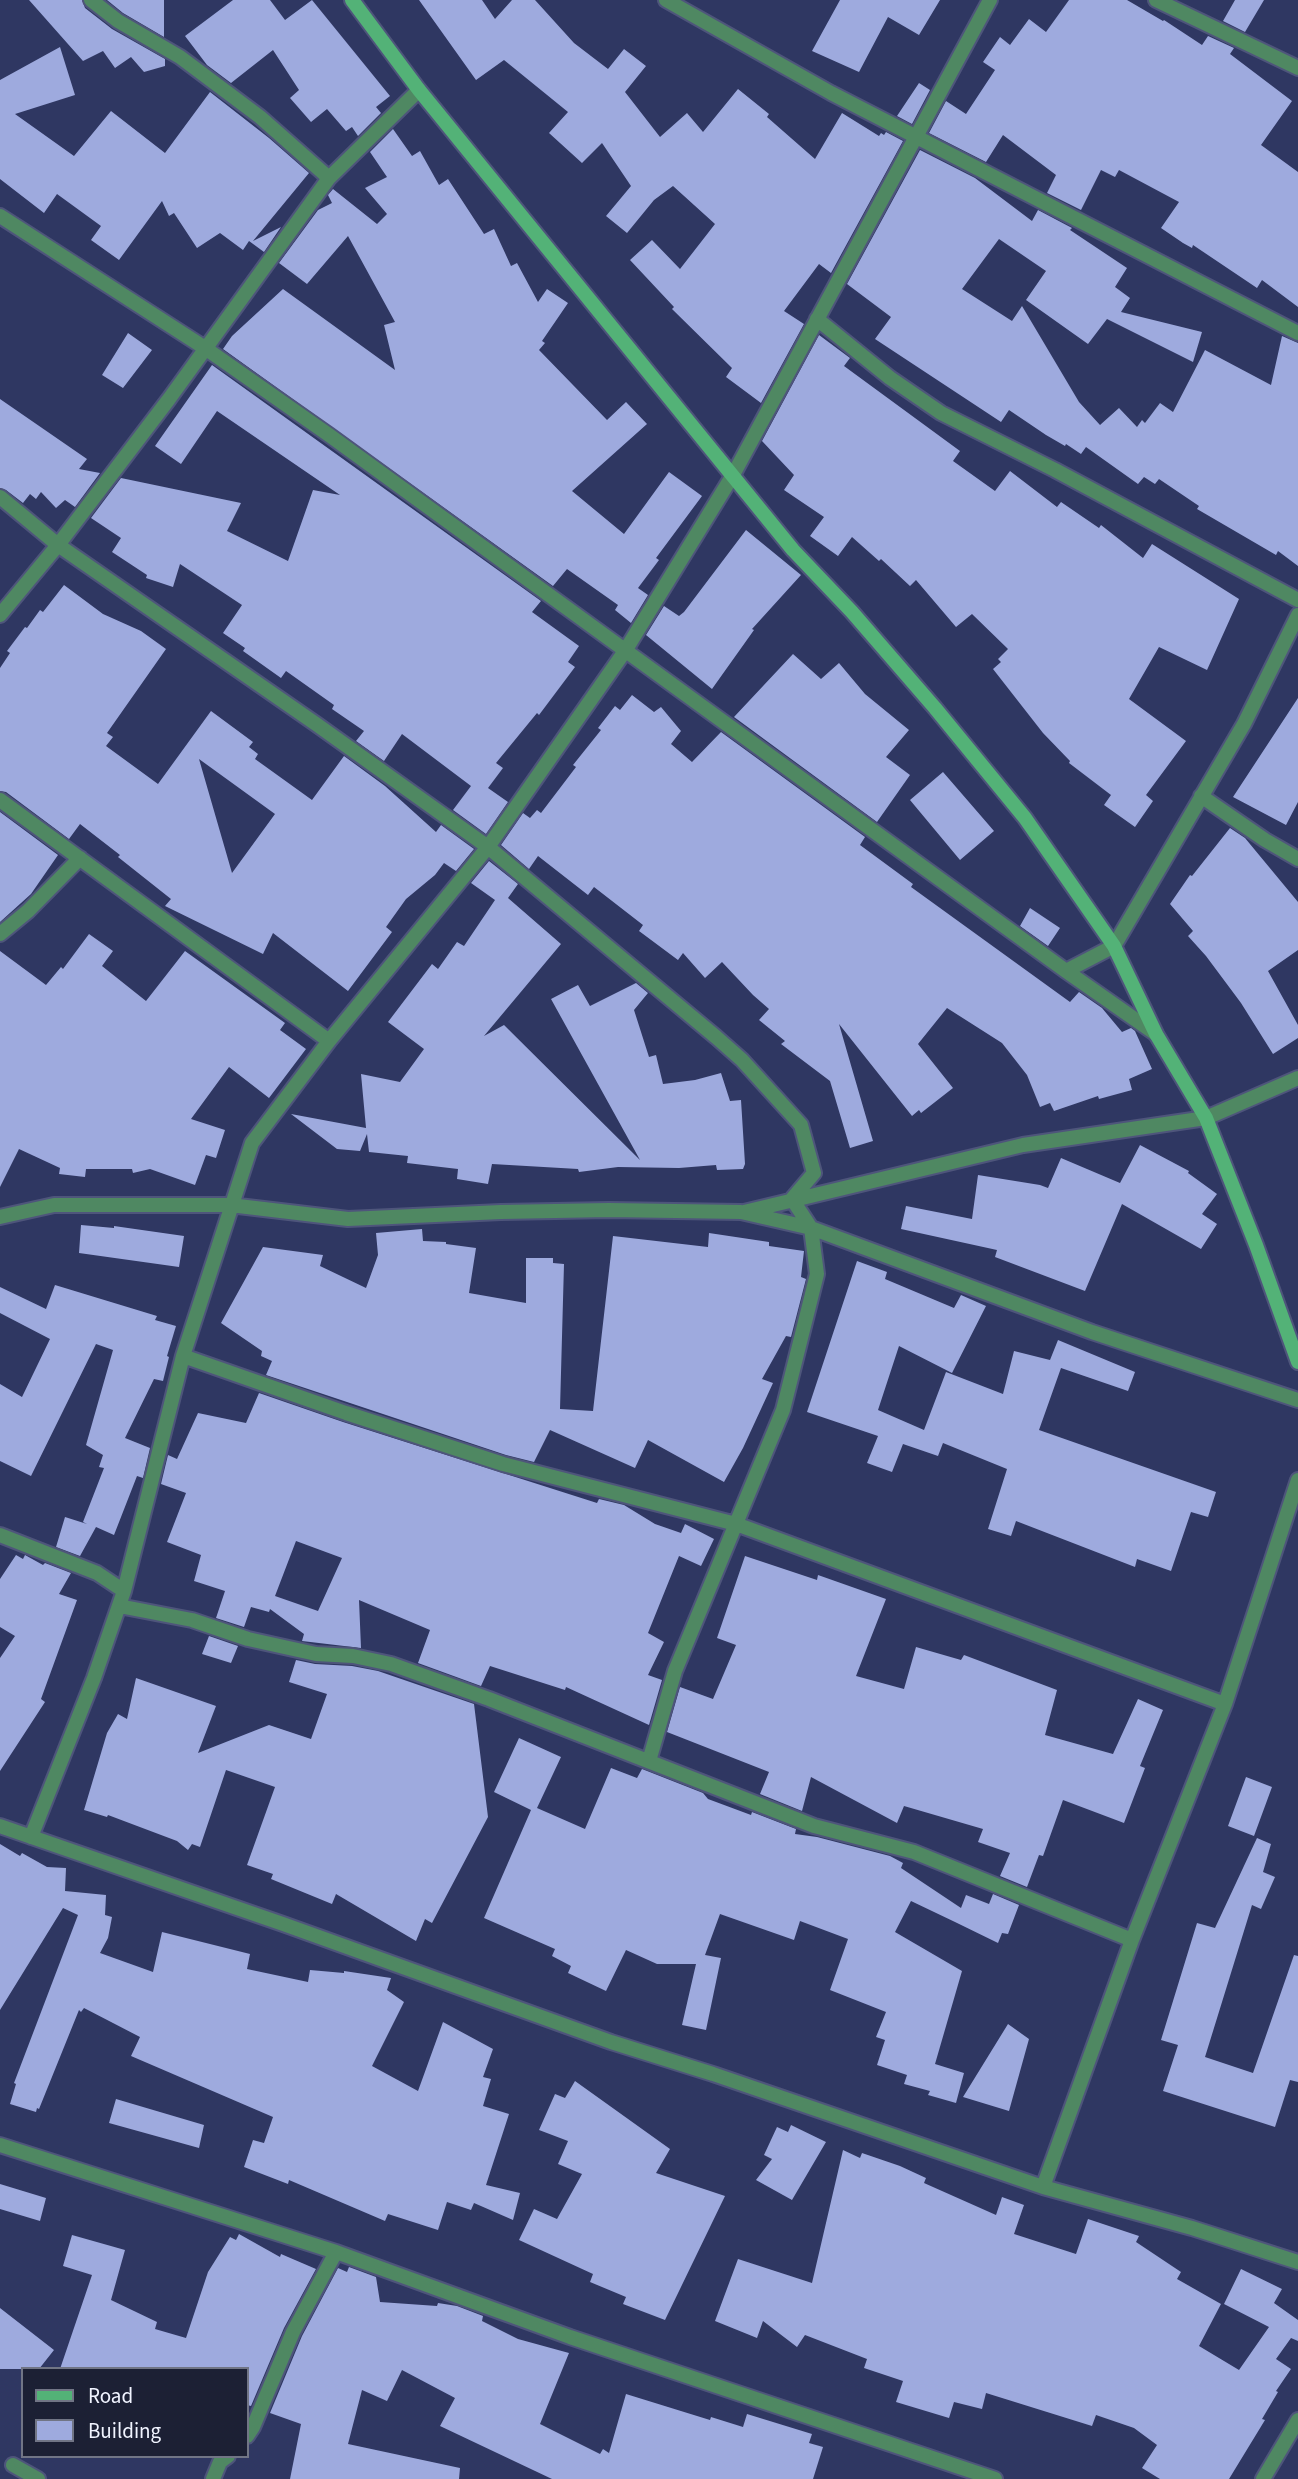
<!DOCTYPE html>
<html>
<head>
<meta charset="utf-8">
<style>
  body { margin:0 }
  #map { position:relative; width:1298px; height:2479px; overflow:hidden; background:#2f3762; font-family:"Source Sans 3",sans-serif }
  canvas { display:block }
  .legend { position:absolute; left:21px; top:2367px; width:228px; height:91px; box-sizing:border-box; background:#1c2034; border:2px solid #717585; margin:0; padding:9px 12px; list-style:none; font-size:21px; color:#f1f4ff }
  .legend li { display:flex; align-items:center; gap:14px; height:35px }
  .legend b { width:35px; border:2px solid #717585 }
</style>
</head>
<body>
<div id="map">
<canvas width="1298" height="2479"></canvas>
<ul class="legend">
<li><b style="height:9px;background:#53b277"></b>Road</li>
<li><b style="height:19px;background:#9eaade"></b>Building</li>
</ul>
</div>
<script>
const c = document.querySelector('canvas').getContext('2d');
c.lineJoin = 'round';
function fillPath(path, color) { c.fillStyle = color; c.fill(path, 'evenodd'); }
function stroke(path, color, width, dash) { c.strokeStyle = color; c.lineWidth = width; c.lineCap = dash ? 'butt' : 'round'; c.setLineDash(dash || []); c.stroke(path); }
const building = new Path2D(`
  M 29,0 L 82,0 L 85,8 L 112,29 L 165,59 L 165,66 L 144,72 L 131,57 L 115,68 L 103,51 L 83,61 Z
  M 107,0 L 164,0 L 164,37 L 123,13 Z
  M 233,0 L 270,0 L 285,20 L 312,0 L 390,96 L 376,107 L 381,113 L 358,136 L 352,127 L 346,131 L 327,109 L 311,122 L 290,98 L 299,90 L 273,50 L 231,83 L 207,65 L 185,36 Z
  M 419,0 L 482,0 L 495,19 L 512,0 L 535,0 L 574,43 L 608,69 L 624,49 L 646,66 L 625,92 L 660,137 L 687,113 L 703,132 L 738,89 L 769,114 L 767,117 L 815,159 L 842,113 L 879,136 L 881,133 L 884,135 L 886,132 L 903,141 L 831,273 L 819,264 L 784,311 L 804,324 L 761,403 L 726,377 L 732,368 L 672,309 L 674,307 L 630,260 L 652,240 L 680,269 L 715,224 L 673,186 L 654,200 L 627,233 L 606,216 L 631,186 L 602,143 L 582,163 L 549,133 L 568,112 L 504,60 L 476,80 Z
  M 840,0 L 940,0 L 919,35 L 888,17 L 859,72 L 812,51 Z
  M 1069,0 L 1127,0 L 1163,21 L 1164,20 L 1202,45 L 1208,36 L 1234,48 L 1230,54 L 1292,101 L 1261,145 L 1298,172 L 1298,307 L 1262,280 L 1257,288 L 1193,245 L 1192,248 L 1183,243 L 1161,228 L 1179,202 L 1119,170 L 1115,177 L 1101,170 L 1081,210 L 1047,193 L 1056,175 L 1003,135 L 986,162 L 929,133 L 946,101 L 966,114 L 995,70 L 983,62 L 1000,37 L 1010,45 L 1029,19 L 1046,32 Z
  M 1235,0 L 1264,0 L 1245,32 L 1223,21 Z
  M 60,47 L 75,95 L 15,114 L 74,156 L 111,111 L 165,153 L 210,92 L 269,138 L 309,173 L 253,241 L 281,227 L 264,252 L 249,241 L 243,250 L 220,233 L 197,248 L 174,213 L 169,216 L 162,201 L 119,260 L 91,240 L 101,226 L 57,194 L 44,213 L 0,179 L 0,80 Z
  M 919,83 L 930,90 L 912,124 L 897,116 Z
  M 393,129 L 412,156 L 420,151 L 439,185 L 448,179 L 484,234 L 494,229 L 511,266 L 517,263 L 538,302 L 547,289 L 568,303 L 542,341 L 545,343 L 539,350 L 607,420 L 626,402 L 647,424 L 572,491 L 624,534 L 669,472 L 702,496 L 656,558 L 659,560 L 638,588 L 648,595 L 631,623 L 615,610 L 618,605 L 567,569 L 553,586 L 223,349 L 232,336 L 283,289 L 395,370 L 384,325 L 395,322 L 348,236 L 307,284 L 279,263 L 318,210 L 332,203 L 328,195 L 333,189 L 377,224 L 387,214 L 365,188 L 387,177 L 370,152 Z
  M 920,150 L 975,178 L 1032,221 L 1038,210 L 1072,228 L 1070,230 L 1127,268 L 1115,287 L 1130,298 L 1121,312 L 1202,332 L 1193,362 L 1107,319 L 1088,344 L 1026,300 L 1046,271 L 999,239 L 962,289 L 1012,321 L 1022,306 L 1079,402 L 1100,425 L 1119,408 L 1137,427 L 1142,420 L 1145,423 L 1160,403 L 1173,412 L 1205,350 L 1271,385 L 1282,336 L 1298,343 L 1298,566 L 1278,551 L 1276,555 L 1197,509 L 1199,506 L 1159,479 L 1155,484 L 1144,477 L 1138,484 L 1086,447 L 1081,454 L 1066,444 L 1065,446 L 1046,435 L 1009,410 L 1001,422 L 875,339 L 891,317 L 847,284 Z
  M 128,333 L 152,350 L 123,388 L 102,375 Z
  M 819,335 L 850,358 L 844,366 L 960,451 L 953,461 L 995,491 L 1010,471 L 1057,507 L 1061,502 L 1099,528 L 1101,525 L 1143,558 L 1152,544 L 1239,599 L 1207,670 L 1159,647 L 1129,699 L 1186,741 L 1146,795 L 1153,801 L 1135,827 L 1104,805 L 1111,795 L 1069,763 L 1070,761 L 1043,733 L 993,669 L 1001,662 L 998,659 L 1008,649 L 972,614 L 956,627 L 916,580 L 910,586 L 881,559 L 879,561 L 852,537 L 838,556 L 810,536 L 824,517 L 784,490 L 794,475 L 762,441 Z
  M 212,365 L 541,601 L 532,612 L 579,646 L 568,662 L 575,667 L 539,715 L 537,713 L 496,763 L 503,768 L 488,788 L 508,802 L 486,834 L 453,810 L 471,786 L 402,734 L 384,761 L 356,741 L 364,731 L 332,709 L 334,705 L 286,671 L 281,678 L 243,651 L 245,648 L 223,633 L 242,605 L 180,564 L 173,587 L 146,578 L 147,575 L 112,552 L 121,538 L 91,518 L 121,478 L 241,503 L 227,531 L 288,561 L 313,490 L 340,495 L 217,411 L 181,464 L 155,446 Z
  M 0,399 L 87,459 L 79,469 L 100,473 L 75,507 L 65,500 L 56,508 L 41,492 L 36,499 L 30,494 L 23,503 L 6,490 L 0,488 Z
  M 746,530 L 801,575 L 752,629 L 754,630 L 712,689 L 646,635 L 664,606 L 679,616 L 684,612 Z
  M 64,585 L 103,614 L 141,631 L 166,649 L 107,733 L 113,737 L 106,746 L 158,784 L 211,711 L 253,742 L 249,747 L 258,754 L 255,759 L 312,800 L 344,756 L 385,786 L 436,832 L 441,825 L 474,849 L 456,871 L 444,863 L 435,875 L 406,899 L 386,927 L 392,932 L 348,991 L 273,933 L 263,954 L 165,906 L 171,899 L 118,857 L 120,855 L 80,824 L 69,839 L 6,792 L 0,791 L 0,668 L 10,653 L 7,651 L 25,627 L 27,628 L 40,610 L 43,612 ZM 199,759 L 275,814 L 232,873 Z
  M 793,654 L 821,679 L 839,663 L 865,694 L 909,730 L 886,757 L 910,775 L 877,822 L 734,717 Z
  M 632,695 L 654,712 L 661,707 L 681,731 L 671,744 L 692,762 L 721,732 L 865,837 L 860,845 L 913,884 L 911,887 L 1070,1002 L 1079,992 L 1102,1008 L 1122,1032 L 1131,1028 L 1135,1031 L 1152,1069 L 1129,1079 L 1132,1090 L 1099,1099 L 1098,1096 L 1054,1111 L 1050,1103 L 1040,1107 L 1027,1075 L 1002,1043 L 947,1008 L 918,1044 L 953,1088 L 921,1113 L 919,1110 L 912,1116 L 839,1024 L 873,1141 L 850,1148 L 830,1081 L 781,1044 L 785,1041 L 759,1020 L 769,1009 L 753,995 L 722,962 L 705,978 L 683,953 L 678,960 L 639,931 L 643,925 L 594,887 L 588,895 L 538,856 L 529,869 L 501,845 L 523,813 L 530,818 L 537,810 L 541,813 L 576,767 L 573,765 L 601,730 L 598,728 L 615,706 L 620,710 Z
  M 1298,698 L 1298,802 L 1286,825 L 1233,797 Z
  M 943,772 L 994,831 L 960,860 L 910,800 Z
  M 0,812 L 58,855 L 31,894 L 0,922 Z
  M 1230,828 L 1245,838 L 1298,902 L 1298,950 L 1268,971 L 1298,1025 L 1298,1038 L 1273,1054 L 1241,1003 L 1206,956 L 1188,936 L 1193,931 L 1170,904 L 1190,875 L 1192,876 Z
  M 489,861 L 518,884 L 508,898 L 561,944 L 484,1036 L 504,1025 L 640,1160 L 551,999 L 578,985 L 590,1006 L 636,983 L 648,993 L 634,1010 L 649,1057 L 656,1055 L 663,1084 L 695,1080 L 721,1073 L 730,1101 L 741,1100 L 745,1164 L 743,1169 L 717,1170 L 716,1165 L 679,1168 L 618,1167 L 579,1172 L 578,1169 L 492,1164 L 488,1184 L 457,1179 L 458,1169 L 407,1163 L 408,1156 L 369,1152 L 367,1134 L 360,1151 L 337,1149 L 291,1114 L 366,1128 L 361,1074 L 400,1082 L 424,1049 L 388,1022 L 432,964 L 438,969 L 457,942 L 464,946 L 495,900 L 471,883 Z
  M 1030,908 L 1060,928 L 1048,946 L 1020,926 Z
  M 89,934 L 113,951 L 102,966 L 146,1001 L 185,951 L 285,1023 L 280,1030 L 306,1049 L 269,1098 L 229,1067 L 191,1119 L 225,1130 L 216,1158 L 206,1155 L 195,1185 L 150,1169 L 133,1173 L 132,1169 L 86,1169 L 85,1177 L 59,1174 L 60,1168 L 19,1149 L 0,1187 L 0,951 L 46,985 L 61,967 L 63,969 Z
  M 1140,1145 L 1189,1171 L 1188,1173 L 1217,1194 L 1202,1214 L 1217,1224 L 1201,1249 L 1122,1204 L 1085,1291 L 995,1257 L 997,1250 L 901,1229 L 906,1206 L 972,1219 L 978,1175 L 1040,1185 L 1048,1188 L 1061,1158 L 1120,1183 Z
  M 81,1225 L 114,1228 L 114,1226 L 184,1236 L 179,1267 L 79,1253 Z
  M 422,1229 L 423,1241 L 446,1242 L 446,1244 L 476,1248 L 469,1293 L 526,1303 L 526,1258 L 553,1258 L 553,1263 L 564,1264 L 560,1409 L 593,1411 L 613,1236 L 708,1247 L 709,1233 L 769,1242 L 769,1246 L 804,1251 L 801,1277 L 806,1279 L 791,1337 L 786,1336 L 762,1379 L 773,1383 L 743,1448 L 724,1482 L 648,1440 L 635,1468 L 550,1430 L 534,1462 L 506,1455 L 266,1375 L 272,1361 L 261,1356 L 262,1351 L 221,1323 L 263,1247 L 323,1255 L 320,1266 L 366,1288 L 378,1255 L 376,1233 Z
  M 857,1261 L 887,1272 L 885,1279 L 954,1308 L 961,1295 L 986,1306 L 952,1373 L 899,1346 L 878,1410 L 924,1430 L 946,1372 L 1003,1394 L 1014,1351 L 1050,1360 L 1058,1340 L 1135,1372 L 1128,1391 L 1061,1368 L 1039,1430 L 1216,1492 L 1208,1517 L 1191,1512 L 1171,1571 L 1137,1559 L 1135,1567 L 1016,1521 L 1011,1536 L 988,1529 L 1007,1469 L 943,1443 L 938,1456 L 903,1444 L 892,1472 L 867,1463 L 878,1436 L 807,1412 Z
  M 55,1285 L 157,1316 L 155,1320 L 176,1326 L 167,1356 L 169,1357 L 163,1381 L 154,1379 L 125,1438 L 150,1448 L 143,1478 L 137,1476 L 114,1535 L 96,1527 L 80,1556 L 56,1547 L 65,1517 L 87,1524 L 83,1522 L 104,1468 L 99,1467 L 103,1455 L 86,1445 L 113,1350 L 96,1344 L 31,1476 L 0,1461 L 0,1384 L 22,1397 L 50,1339 L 0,1313 L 0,1287 L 46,1309 Z
  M 259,1393 L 343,1422 L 597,1503 L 599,1499 L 624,1505 L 655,1524 L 681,1533 L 685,1524 L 714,1539 L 701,1566 L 679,1556 L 648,1633 L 664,1642 L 648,1675 L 662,1680 L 649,1725 L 566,1687 L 565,1690 L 490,1666 L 481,1686 L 418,1663 L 430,1630 L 359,1600 L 361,1648 L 302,1641 L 304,1634 L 270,1609 L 269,1612 L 251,1607 L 244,1627 L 216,1618 L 225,1591 L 194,1581 L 201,1555 L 167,1542 L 186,1493 L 161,1484 L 168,1455 L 177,1459 L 198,1413 L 246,1423 ZM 296,1541 L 342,1558 L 318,1611 L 275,1596 Z
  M 16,1555 L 23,1559 L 25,1555 L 43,1565 L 45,1563 L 71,1573 L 59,1594 L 77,1600 L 41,1699 L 45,1702 L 0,1771 L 0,1658 L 15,1636 L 0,1627 L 0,1579 Z
  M 745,1556 L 817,1580 L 818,1575 L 886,1599 L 856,1676 L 904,1689 L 916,1647 L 961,1660 L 964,1655 L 1057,1690 L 1045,1735 L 1113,1754 L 1138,1699 L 1163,1710 L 1140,1766 L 1145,1768 L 1124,1823 L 1063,1800 L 1043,1856 L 1039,1855 L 1027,1887 L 1000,1876 L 1010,1853 L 978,1842 L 983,1829 L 904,1806 L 897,1823 L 811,1777 L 802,1811 L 760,1794 L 769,1772 L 667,1732 L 680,1687 L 713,1699 L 736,1645 L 717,1638 Z
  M 209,1636 L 238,1646 L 231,1663 L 202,1654 Z
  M 296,1660 L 315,1664 L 352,1666 L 378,1671 L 474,1704 L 488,1817 L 432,1923 L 425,1919 L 416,1941 L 336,1894 L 332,1904 L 271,1879 L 273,1874 L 247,1865 L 275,1787 L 226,1770 L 200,1847 L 192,1844 L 188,1850 L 177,1841 L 108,1815 L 107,1817 L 84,1810 L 107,1733 L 118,1714 L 127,1719 L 136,1678 L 216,1706 L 198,1753 L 269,1725 L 311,1739 L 327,1694 L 289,1682 Z
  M 519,1738 L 561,1757 L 537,1808 L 585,1829 L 611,1768 L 637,1778 L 642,1769 L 703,1793 L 708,1799 L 751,1815 L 752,1812 L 796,1829 L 795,1834 L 817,1837 L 890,1856 L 903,1863 L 901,1868 L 961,1908 L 966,1895 L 989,1904 L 993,1894 L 1019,1905 L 1008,1934 L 1002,1933 L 998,1943 L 955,1922 L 957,1918 L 955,1922 L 911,1901 L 895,1932 L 962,1971 L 935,2064 L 964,2073 L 956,2103 L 928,2095 L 930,2091 L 904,2084 L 907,2075 L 877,2065 L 885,2040 L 876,2037 L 886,2012 L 830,1990 L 848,1939 L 800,1921 L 794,1940 L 720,1914 L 705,1955 L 721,1958 L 706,2030 L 682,2025 L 696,1964 L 657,1964 L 626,1950 L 606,1991 L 568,1973 L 571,1966 L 552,1956 L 555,1949 L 484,1918 L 531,1810 L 494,1792 Z
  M 1246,1777 L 1272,1787 L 1254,1836 L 1228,1826 Z
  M 1257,1838 L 1271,1844 L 1263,1872 L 1275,1877 L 1261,1909 L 1252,1905 L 1205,2057 L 1253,2073 L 1294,1955 L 1298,1956 L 1298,2082 L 1290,2080 L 1275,2127 L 1163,2091 L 1178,2045 L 1161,2040 L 1197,1923 L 1215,1928 Z
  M 0,1844 L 20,1856 L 22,1853 L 47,1867 L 66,1868 L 65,1891 L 106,1895 L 105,1915 L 112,1917 L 108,1938 L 100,1953 L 153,1972 L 162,1932 L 250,1954 L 247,1969 L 308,1982 L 310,1970 L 344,1973 L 344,1971 L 391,1978 L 387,1990 L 404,2002 L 372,2066 L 418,2091 L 443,2022 L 493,2049 L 483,2077 L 491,2079 L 483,2106 L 509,2114 L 486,2185 L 520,2193 L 513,2220 L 474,2203 L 471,2210 L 447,2202 L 438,2230 L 388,2214 L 385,2221 L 289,2180 L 288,2184 L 244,2167 L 253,2140 L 264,2143 L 273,2117 L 131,2056 L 140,2037 L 84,2008 L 81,2012 L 79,2010 L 39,2109 L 37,2108 L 36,2112 L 10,2104 L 16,2084 L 14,2083 L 78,1915 L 63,1908 L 0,2010 Z
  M 1008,2024 L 1029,2039 L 1009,2111 L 963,2097 Z
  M 575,2081 L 670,2149 L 656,2173 L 725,2196 L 665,2320 L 623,2304 L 626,2297 L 590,2282 L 593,2274 L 519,2240 L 534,2209 L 557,2219 L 582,2174 L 558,2164 L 568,2141 L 539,2130 L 555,2094 L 565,2098 Z
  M 116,2099 L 204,2125 L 199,2148 L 109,2123 Z
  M 791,2125 L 826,2142 L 792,2200 L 756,2180 L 772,2159 L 764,2155 L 777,2127 L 788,2132 Z
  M 843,2150 L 860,2158 L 862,2153 L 900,2166 L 926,2178 L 924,2183 L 996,2215 L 1002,2197 L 1024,2205 L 1014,2234 L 1076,2254 L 1088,2219 L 1139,2236 L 1136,2242 L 1181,2272 L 1177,2279 L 1221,2304 L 1199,2346 L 1239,2370 L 1269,2327 L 1224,2304 L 1241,2269 L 1282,2289 L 1274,2303 L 1298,2320 L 1298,2341 L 1291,2338 L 1276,2359 L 1291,2369 L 1276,2391 L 1278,2392 L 1262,2419 L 1265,2420 L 1229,2479 L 1160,2479 L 1142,2468 L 1157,2445 L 1134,2428 L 1096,2415 L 1092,2426 L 986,2393 L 982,2409 L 954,2402 L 949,2418 L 896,2402 L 903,2381 L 864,2368 L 867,2359 L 805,2335 L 797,2347 L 763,2321 L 757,2338 L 715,2321 L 738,2259 L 812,2283 Z
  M 0,2184 L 46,2198 L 40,2221 L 0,2209 Z
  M 239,2234 L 280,2257 L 281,2254 L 316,2269 L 284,2328 L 251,2406 L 247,2405 L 247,2369 L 60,2369 L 92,2275 L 63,2266 L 72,2235 L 125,2250 L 111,2300 L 157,2322 L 155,2329 L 186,2338 L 208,2272 L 230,2237 L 236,2240 Z
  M 349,2267 L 376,2277 L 380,2302 L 437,2306 L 438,2303 L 457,2306 L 483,2316 L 482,2321 L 518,2339 L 569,2353 L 540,2424 L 600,2454 L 603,2449 L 609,2453 L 626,2394 L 710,2420 L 711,2417 L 743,2427 L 747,2414 L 812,2434 L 809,2443 L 823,2447 L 813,2479 L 552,2479 L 440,2426 L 455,2398 L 402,2370 L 387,2401 L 362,2390 L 348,2444 L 460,2468 L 459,2479 L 290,2479 L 301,2424 L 270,2413 L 302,2336 L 338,2268 L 347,2272 Z
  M 0,2308 L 54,2350 L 39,2369 L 0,2369 Z`);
const street = new Path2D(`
  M 91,0 L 118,21 L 180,57 L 260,117 L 329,178
  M 666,0 L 831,93 L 1298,333
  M 1156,0 L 1298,68
  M 0,216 L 205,348 L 329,435 L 1066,971 L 1156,1034
  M 817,319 L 890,378 L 941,413 L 1055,470 L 1298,600
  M 0,497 L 58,545 L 316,724 L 488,847 L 716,1037 L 742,1060 L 801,1125 L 814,1173 L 792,1199 L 811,1228 L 817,1274 L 783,1410 L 675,1671 L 649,1761
  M 0,615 L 58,545 L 169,399 L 329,178 L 419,90
  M 1201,796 L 1265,840 L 1298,859
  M 0,800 L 329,1041
  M 0,934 L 28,911 L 80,858
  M 1066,971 L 1114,946 L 1244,724 L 1298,615
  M 744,1212 L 1023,1145 L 1206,1118 L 1298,1078
  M 0,1217 L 54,1205 L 230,1205 L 348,1219 L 501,1212 L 609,1210 L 741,1212 L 811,1228 L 1092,1332 L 1298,1400
  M 183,1356 L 346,1413 L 503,1464 L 736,1524 L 1225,1704
  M 0,1535 L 97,1573 L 124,1591
  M 119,1606 L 192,1620 L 248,1639 L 316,1654 L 353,1656 L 391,1664 L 489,1699 L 814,1826 L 914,1852 L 1132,1940
  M 0,1826 L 283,1924 L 611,2042 L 713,2074 L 1043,2187 L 1192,2228 L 1298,2262
  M 31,1837 L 94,1678 L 124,1591 L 183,1356 L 252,1143 L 329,1041 L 488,847 L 625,651 L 733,475 L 990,0
  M 0,2145 L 336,2252 L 570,2337 L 995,2479
  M 1043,2187 L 1132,1940 L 1225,1704 L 1298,1480
  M 247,2436 L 253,2427 L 293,2332 L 336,2252
  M 13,2465 L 38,2479
  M 213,2479 L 220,2462 L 228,2456
  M 1263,2479 L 1298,2420`);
const secondary = new Path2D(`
  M 352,0 L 419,90 L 793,550 L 852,612 L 935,708 L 1025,818 L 1114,946 L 1156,1034 L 1206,1118 L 1256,1245 L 1298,1362`);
fillPath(building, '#9eaade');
stroke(street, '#4e557b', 18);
stroke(secondary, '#4e557b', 18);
stroke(street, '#4f8862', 14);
stroke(secondary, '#53b277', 14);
</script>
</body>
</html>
